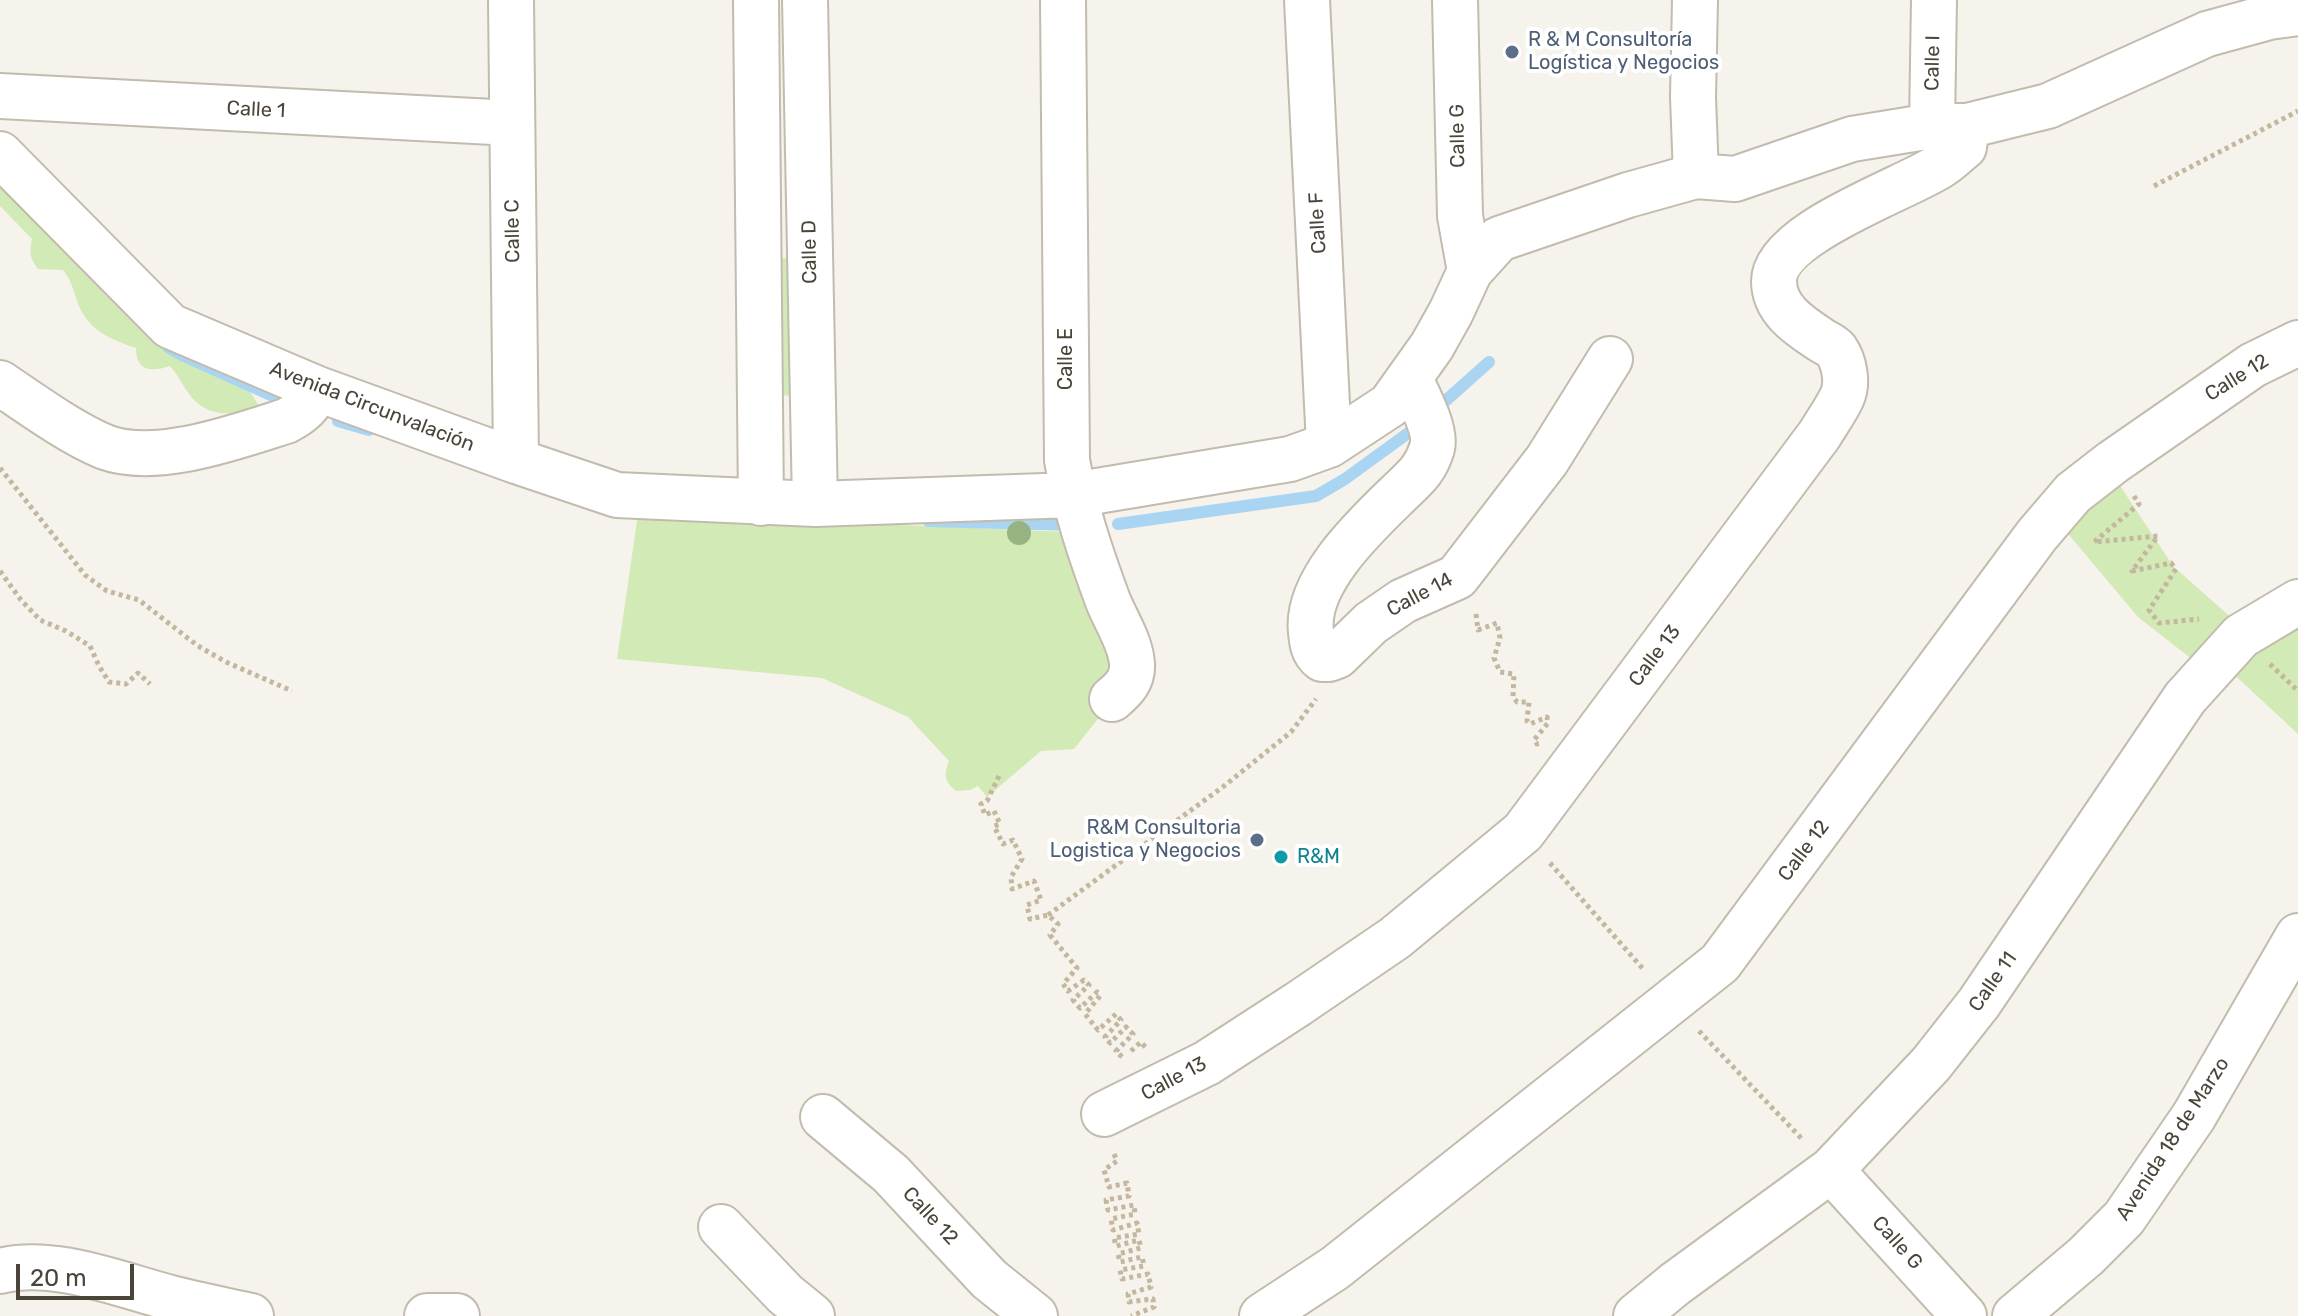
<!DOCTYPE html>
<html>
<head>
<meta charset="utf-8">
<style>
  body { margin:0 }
  #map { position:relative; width:2298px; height:1316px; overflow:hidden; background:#f6f3ec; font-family:Rubik,sans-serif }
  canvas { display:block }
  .scale { position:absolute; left:16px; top:1264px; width:118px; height:36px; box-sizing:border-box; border:4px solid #4b4439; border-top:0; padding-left:10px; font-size:24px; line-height:28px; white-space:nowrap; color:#4b4439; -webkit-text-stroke:6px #fff; paint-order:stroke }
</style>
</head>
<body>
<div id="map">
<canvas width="2298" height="1316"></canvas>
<div class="scale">20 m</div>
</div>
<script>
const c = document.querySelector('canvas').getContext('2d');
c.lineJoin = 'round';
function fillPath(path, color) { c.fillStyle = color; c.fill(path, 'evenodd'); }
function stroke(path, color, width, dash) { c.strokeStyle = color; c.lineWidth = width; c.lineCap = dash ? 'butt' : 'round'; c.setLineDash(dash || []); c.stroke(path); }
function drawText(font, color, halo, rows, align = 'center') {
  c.font = font + ' Rubik,sans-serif'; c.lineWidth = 8; c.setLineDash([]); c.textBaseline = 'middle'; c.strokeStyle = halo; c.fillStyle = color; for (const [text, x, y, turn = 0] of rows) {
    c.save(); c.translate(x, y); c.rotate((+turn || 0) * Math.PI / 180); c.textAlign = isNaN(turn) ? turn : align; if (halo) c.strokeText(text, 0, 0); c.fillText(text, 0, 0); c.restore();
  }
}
const green = new Path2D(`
  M 0,184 L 154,341 L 182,358 L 247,387 L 261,409 C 237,414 212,419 193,399 C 184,389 179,376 170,366 C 152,372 136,372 136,348 C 108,339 85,328 76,298 C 72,286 71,280 63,270 L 38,269 C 30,259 29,252 32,239 L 0,206 Z
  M 791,257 L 791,396 L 780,395 L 780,259 Z
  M 2117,481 L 2173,566 L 2243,628 L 2193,660 L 2138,617 L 2059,523 Z
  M 638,514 L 1068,532 L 1131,663 L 1101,715 L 1074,749 L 1041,751 L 987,797 L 978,786 L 970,790 L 956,791 C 945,782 943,775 949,761 L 908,717 L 822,678 L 617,659 Z
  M 2298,618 L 2298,734 L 2212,654 Z`);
const stream = new Path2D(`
  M 168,347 L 182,355 L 293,405
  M 1443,403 L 1489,362
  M 338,421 L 369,430
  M 928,521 L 1074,525
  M 1118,524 L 1316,496 L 1345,479 L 1411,431`);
const path = new Path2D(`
  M 2154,186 L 2298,111
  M 0,468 L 85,575 L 107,591 L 139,600 L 198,646 L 226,662 L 292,691
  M 2134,496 L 2139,504 L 2094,542 L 2158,536 L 2132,571 L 2171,563 L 2176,569 L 2149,610 L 2159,623 L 2199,619
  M 0,571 L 21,600 L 40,620 L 66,631 L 90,646 L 99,666 L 109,682 L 126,684 L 138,673 L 150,684
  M 1476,614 L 1478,630 L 1497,623 L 1500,638 L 1494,658 L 1500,672 L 1514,674 L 1513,697 L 1517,702 L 1529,702 L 1527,721 L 1530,724 L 1547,717 L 1548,723 L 1534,740 L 1537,744 L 1540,743
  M 2270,664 L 2298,691
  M 999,776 L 987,801 L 981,804 L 985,815 L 994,811 L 1000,824 L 994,826 L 1003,844 L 1013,840 L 1022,859 L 1011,877 L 1012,889 L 1034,881 L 1041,900 L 1027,905 L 1030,919 L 1048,915 L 1058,924 L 1050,935 L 1077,968 L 1063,984 L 1068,991 L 1084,980 L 1089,985 L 1073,1000 L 1080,1008 L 1097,992 L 1100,996 L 1085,1014 L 1098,1030 L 1116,1014 L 1121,1020 L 1105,1037 L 1110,1043 L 1126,1027 L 1133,1034 L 1116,1051 L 1123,1058
  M 1550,863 L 1644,970
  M 1048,915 L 1224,786 L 1291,732 L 1316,699
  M 1699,1031 L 1802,1139
  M 1131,1051 L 1141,1042 L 1146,1048
  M 1114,1154 L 1117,1161 L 1104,1170 L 1109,1187 L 1127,1183 L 1129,1196 L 1106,1200 L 1108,1210 L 1134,1205 L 1135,1214 L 1111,1219 L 1113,1230 L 1137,1223 L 1139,1234 L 1114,1238 L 1116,1246 L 1139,1240 L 1141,1248 L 1118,1254 L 1120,1262 L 1142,1257 L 1144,1266 L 1120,1270 L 1122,1279 L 1148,1274 L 1151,1287 L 1128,1294 L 1129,1302 L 1153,1299 L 1154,1307 L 1131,1316`);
const minor = new Path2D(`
  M 511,0 L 516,461
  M 756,0 L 761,503
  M 805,0 L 815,504
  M 1063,0 L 1067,460 C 1075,508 1091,555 1108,601 C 1116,621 1131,643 1132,664 C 1133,680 1124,689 1112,699
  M 1307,0 L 1329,445
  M 1455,0 L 1460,216 L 1470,271
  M 1695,0 L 1693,97 L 1696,176
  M 0,96 L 512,123
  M 1932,126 L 1934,0
  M 0,154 L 170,326 L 318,389 L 516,461 L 617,495 L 815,504 L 1073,495 L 1290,459 L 1329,445 L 1390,405 L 1432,346 L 1451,312 L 1470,271 L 1499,239 L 1628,195 L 1696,176 L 1735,179 L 1852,139 L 1932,126 L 1967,126 L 2048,106 L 2207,34 L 2269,17 L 2298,13
  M 1410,379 C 1418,396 1437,431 1432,448 C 1425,472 1412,480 1396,496 C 1363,528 1305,583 1311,632 C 1312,643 1313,652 1322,659 L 1329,659 L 1337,656 L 1371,623 L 1403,601 L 1457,577 L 1547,460 L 1610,359
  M 0,383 C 31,404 71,433 105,447 C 156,466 236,437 286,421 C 302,413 310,405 318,389
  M 1104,1114 L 1207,1063 L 1298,1004 L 1395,938 L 1523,832 L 1820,434 C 1827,422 1836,410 1842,397 C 1848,384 1845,363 1836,350 C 1833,346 1826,343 1821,340 C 1800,326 1774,310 1774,281 C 1774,233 1905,189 1940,166 C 1949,161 1956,153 1964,147 L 1967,126
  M 823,1117 L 891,1174 L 989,1279 L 1035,1316
  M 1831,1170 L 1964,1316
  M 721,1227 L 785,1294 L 812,1316
  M 0,1271 C 53,1257 120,1285 171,1298 C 198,1305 224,1310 251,1316
  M 427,1316 L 457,1316
  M 1262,1316 L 1335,1268 L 1720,963 L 2037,535 L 2073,493 L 2113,462 L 2253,365 L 2298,343
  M 1636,1316 L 1675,1284 L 1831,1170 L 1931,1064 L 1979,1003 L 2185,698 L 2241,636 L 2298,602
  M 2015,1316 L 2086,1256 L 2124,1218 L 2194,1116 L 2298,936`);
const trees = [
  [1019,533]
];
const markers = [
  [1512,52,8,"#5c6f8a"],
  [1257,840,8,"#5c6f8a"],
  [1281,857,8,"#0f9aa8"]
];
const serviceNames = [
  ["R & M Consultoría",1528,40],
  ["Logística y Negocios",1528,63],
  ["R&M Consultoria",1241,828,"right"],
  ["Logistica y Negocios",1241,851,"right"]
];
const streetNames = [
  ["Calle I",1933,63,-89],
  ["Calle 1",256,110,3],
  ["Calle G",1458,136,-91],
  ["Calle F",1318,223,-93],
  ["Calle C",513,231,-91],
  ["Calle D",810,252,-91],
  ["Calle E",1066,359,-90],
  ["Calle 12",2237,378,-32],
  ["Avenida Circunvalación",372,407,21],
  ["Calle 14",1420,595,-28],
  ["Calle 13",1655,656,-53],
  ["Calle 12",1804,851,-53],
  ["Calle 11",1993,982,-55],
  ["Calle 13",1174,1079,-28],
  ["Avenida 18 de Marzo",2173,1139,-57],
  ["Calle 12",930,1216,47],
  ["Calle G",1897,1243,48]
];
const cultureNames = [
  ["R&M",1297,857]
];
fillPath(green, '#d2eab5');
stroke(stream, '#a9d4f2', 12);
stroke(minor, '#c2bbae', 48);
stroke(path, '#c4b79f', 5, [4, 4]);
stroke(minor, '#fff', 44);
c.fillStyle = '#97b381';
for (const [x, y] of trees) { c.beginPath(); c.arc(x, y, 12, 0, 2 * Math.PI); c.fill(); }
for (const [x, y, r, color] of markers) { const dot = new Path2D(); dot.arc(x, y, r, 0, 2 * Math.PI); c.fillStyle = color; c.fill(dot); stroke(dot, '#fff', 3); }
drawText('20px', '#4e5e75', '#fff', serviceNames, 'left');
drawText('20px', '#4b4439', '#fff', streetNames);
drawText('20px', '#0d838f', '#fff', cultureNames, 'left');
</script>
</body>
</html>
